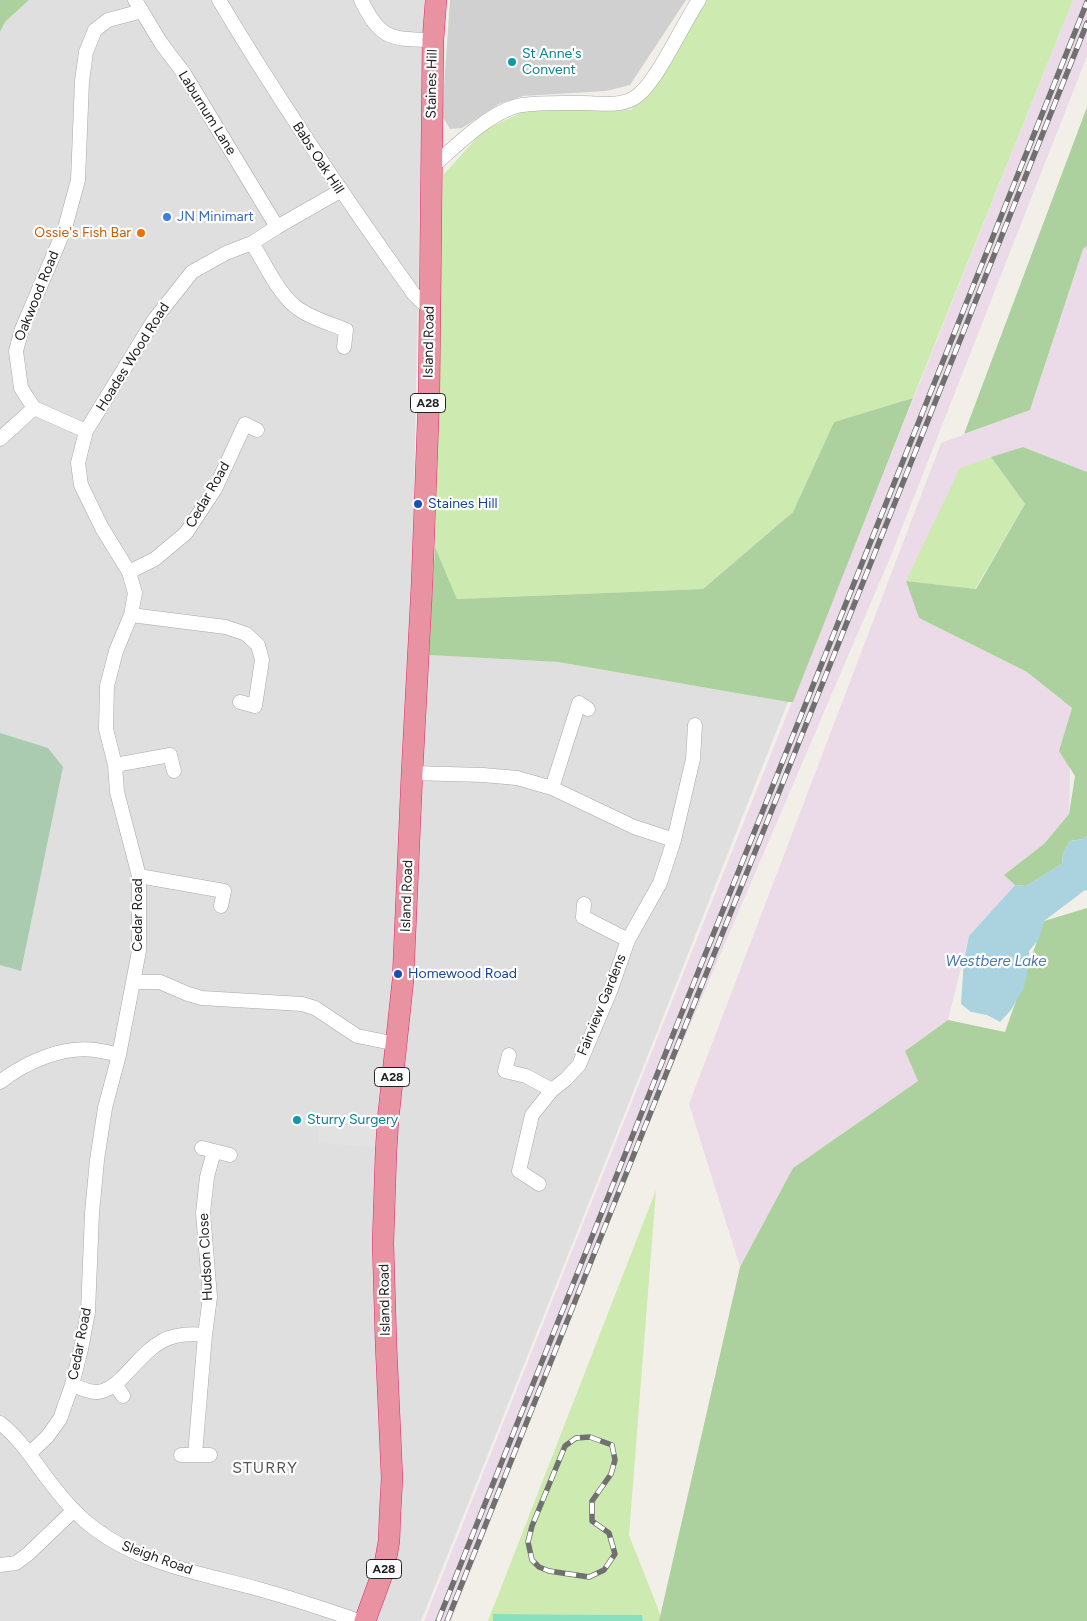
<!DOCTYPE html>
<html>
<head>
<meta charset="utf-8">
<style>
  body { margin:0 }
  canvas { display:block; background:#f2efe9 }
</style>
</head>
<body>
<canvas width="1087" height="1621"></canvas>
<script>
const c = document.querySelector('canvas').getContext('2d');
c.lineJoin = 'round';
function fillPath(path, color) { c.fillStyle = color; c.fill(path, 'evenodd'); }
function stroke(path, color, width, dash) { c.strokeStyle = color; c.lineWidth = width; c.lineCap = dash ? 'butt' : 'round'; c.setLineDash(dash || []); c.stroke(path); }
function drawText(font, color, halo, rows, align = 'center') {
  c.font = font + ' Figtree,sans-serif'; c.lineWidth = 4.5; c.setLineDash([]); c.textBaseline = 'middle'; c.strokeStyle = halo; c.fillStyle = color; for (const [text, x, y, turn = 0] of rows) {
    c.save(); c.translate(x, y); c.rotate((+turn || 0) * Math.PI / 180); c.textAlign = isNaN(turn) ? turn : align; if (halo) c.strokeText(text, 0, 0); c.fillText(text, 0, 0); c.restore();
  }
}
const residential = new Path2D(`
  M 29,0 L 424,0 L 411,647 L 429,655 L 558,662 L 788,702 L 626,1110 L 421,1621 L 0,1621 L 0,32 L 5,22 Z`);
const industrial = new Path2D(`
  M 1073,0 L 1087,0 L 1087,56 L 890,558 L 640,1142 L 451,1621 L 424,1621 Z
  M 1087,246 L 1087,472 L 1023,447 L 960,468 L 919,618 L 1027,672 L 1072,708 L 1069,814 L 1015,885 L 969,936 L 948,1020 L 905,1051 L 918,1081 L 793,1168 L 740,1267 L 689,1104 L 941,443 L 1030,410 L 1083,249 Z`);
const religious = new Path2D(`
  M 450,0 L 686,0 L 630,85 L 606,91 L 523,96 L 499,104 L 462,128 L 450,129 L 442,116 Z`);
const grass = new Path2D(`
  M 707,0 L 1073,0 L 913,398 L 834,422 L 793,512 L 703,589 L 457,599 L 435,547 L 443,175 L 483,131 L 522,112 L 576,107 L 631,110 L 661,72 Z
  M 991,457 L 1025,504 L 975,589 L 906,581 L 960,468 Z
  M 656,1190 L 629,1535 L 661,1616 L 659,1621 L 643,1621 L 642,1615 L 493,1614 L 493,1621 L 488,1621 Z`);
const forest = new Path2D(`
  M 0,0 L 29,0 L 5,22 L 0,32 Z
  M 1087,107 L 1087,246 L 1083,249 L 1030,410 L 964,434 Z
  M 913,398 L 793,702 L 788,702 L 558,662 L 429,655 L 435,547 L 457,599 L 703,589 L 793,512 L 834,422 Z
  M 1023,447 L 1087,472 L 1087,836 L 1083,839 L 1070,841 L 1063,854 L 1062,864 L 1026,886 L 1015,885 L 1004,875 L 1044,844 L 1069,814 L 1075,776 L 1059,751 L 1072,708 L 1027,672 L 919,618 L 906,581 L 976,589 L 1025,504 L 991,457 Z
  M 1087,908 L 1087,1621 L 659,1621 L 740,1267 L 793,1168 L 918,1081 L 905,1051 L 948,1020 L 1005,1032 L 1044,921 Z`);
const cemetery = new Path2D(`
  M 0,733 L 48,748 L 63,767 L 21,971 L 0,965 Z`);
const pitch = new Path2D(`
  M 493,1614 L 642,1615 L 643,1621 L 493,1621 Z`);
const parking = new Path2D(`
  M 320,1115 L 378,1120 L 376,1147 L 318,1143 Z`);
const water = new Path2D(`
  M 1087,836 L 1087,891 L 1085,890 L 1044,921 L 1039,939 L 1029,951 L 1029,965 L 1024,987 L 1011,1010 L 1000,1022 L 987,1015 L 971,1012 L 961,1004 L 964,960 L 969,936 L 1015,885 L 1026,886 L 1062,864 L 1063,854 L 1070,841 L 1083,839 Z`);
const minor = new Path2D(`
  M 135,0 L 161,43 L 185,75 L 277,227
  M 219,0 C 279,101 345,198 413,293 L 423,303 L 430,305
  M 361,0 C 381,40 390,39 433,40
  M 432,167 C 455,147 491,110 522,105 C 541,102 563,103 582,103 C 600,103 619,107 634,98 C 656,85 683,23 699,0
  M 252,243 C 264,262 278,293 296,307 C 310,318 329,323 346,330 L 344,347
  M 86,431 L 34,408 L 21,388 L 16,351 L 22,329 L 65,228 L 78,180 L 82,81 L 86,52 L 95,30 L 108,20 L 142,11
  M 0,439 L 34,408
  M 129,572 L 155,559 L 186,533 L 215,489 L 245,424 L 257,430
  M 131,615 L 226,627 L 246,634 L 258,645 L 262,660 L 255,706 L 240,702
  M 115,765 L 170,755 L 174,771
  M 412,773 L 483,775 L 517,778 L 552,788 L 634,827 L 674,840
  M 552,788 L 579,703 L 588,709
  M 139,876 L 224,891 L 221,906
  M 584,904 L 583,917 L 628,940
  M 134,982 L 160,982 L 188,994 L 202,998 L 302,1004 L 315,1008 L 357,1036 L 397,1044
  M 509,1055 L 505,1071 L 526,1076 L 552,1090
  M 0,1082 C 26,1062 62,1046 95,1050 C 103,1051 111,1053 119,1055
  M 202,1148 L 230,1155
  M 539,1184 L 519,1171 L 532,1115 L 552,1090 L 566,1079 L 579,1065 L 611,989 L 628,940 L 660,883 L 674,840 L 693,759 L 695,725
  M 115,1384 L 123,1396
  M 72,1385 C 80,1388 90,1393 98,1392 C 107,1391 115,1385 121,1379 C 149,1351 159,1330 205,1335
  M 0,1423 C 22,1440 36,1465 53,1486 C 65,1502 80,1518 95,1529 C 143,1565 205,1574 262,1590 C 294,1599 327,1610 359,1621
  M 30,1453 L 47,1437 L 60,1419 L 72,1385 L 81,1349 L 88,1312 L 92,1213 L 97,1160 L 105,1108 L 119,1055 L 139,951 L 139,876 L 117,792 L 115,765 L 106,729 L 107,686 L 116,651 L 131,615 L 135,593 L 129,572 L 102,528 L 81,485 L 78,463 L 86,431 L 154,320 L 192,272 L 226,253 L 252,243 L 277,227 L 340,191
  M 181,1455 L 210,1455
  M 195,1455 L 205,1335 L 210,1297 L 203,1213 L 207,1177 L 214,1151
  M 0,1565 L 16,1563 L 28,1554 L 74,1510`);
const highway = new Path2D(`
  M 365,1621 L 384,1569 L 389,1541 L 390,1515 L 392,1478 L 386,1344 L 383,1243 L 386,1152 L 388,1120 L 403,980 L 412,773 L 422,584 L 429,395 L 433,40 L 436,0`);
const rail = new Path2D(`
  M 590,1437 L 612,1445 L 615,1460 L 611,1474 L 592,1501 L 592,1521 L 609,1533 L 615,1554 L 604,1570 L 589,1577 L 549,1571 L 539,1567 L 532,1560 L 528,1542 L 532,1526 L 565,1446 L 576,1438 Z
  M 438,1621 L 1087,2
  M 447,1621 L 1087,23`);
const markers = [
  [512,62,5,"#0f9aa8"],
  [167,217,5,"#3f7fe0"],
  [141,233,5,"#e8710a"],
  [418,504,5,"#1a4fb4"],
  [398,974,5,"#1a4fb4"],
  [297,1120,5,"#0f9aa8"]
];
const shields = [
  [428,403,35],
  [392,1077,35],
  [384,1569,35]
];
const shieldNames = [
  ["A28",428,403],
  ["A28",392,1077],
  ["A28",384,1569]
];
const cultureNames = [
  ["St Anne's",522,54],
  ["Convent",522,70],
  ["Sturry Surgery",307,1120]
];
const streetNames = [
  ["Staines Hill",432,84,-89],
  ["Laburnum Lane",207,113,58],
  ["Babs Oak Hill",318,158,57],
  ["Oakwood Road",37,296,-68],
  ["Island Road",429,342,-89],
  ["Hoades Wood Road",133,357,-58],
  ["Cedar Road",208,495,-60],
  ["Island Road",407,896,-88],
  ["Cedar Road",138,915,-90],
  ["Fairview Gardens",602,1005,-68],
  ["Hudson Close",206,1257,-93],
  ["Island Road",385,1300,-91],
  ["Cedar Road",80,1344,-79],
  ["Sleigh Road",157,1558,20]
];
const shopNames = [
  ["JN Minimart",177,217]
];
const foodNames = [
  ["Ossie's Fish Bar",131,233]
];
const transitNames = [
  ["Staines Hill",428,504],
  ["Homewood Road",408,974]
];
const waterNames = [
  ["Westbere Lake",996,962]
];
const quarterNames = [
  ["STURRY",265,1468]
];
fillPath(residential, '#e0dfdf');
fillPath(industrial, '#ebdbe8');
fillPath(religious, '#d0d0d0');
fillPath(grass, '#cdebb0');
fillPath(forest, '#add19e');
fillPath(cemetery, '#aacbaf');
fillPath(pitch, '#88e0be');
fillPath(parking, '#e2e2e2');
fillPath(water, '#aad3df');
stroke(minor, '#a9a9a9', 15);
stroke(highway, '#dc2a67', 22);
stroke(minor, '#fff', 14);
stroke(highway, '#e892a2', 21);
stroke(rail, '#707070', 5.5);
stroke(rail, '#fff', 4, [11]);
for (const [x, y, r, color] of markers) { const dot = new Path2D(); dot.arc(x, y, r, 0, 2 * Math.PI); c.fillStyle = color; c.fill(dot); stroke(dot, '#fff', 2); }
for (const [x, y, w] of shields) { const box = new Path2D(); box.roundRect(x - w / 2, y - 9.5, w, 19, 4); c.fillStyle = '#fff'; c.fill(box); stroke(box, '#222', 1); }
drawText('bold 12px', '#222', null, shieldNames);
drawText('14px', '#0d838f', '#fff', cultureNames, 'left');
drawText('14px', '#222', '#fff', streetNames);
drawText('14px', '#366cbe', '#fff', shopNames, 'left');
drawText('14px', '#c56008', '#fff', foodNames, 'right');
drawText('14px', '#164399', '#fff', transitNames, 'left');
drawText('italic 15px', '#4a7aab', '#fff', waterNames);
c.letterSpacing = '1px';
drawText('16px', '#555', '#fff', quarterNames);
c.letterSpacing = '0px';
</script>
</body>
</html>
